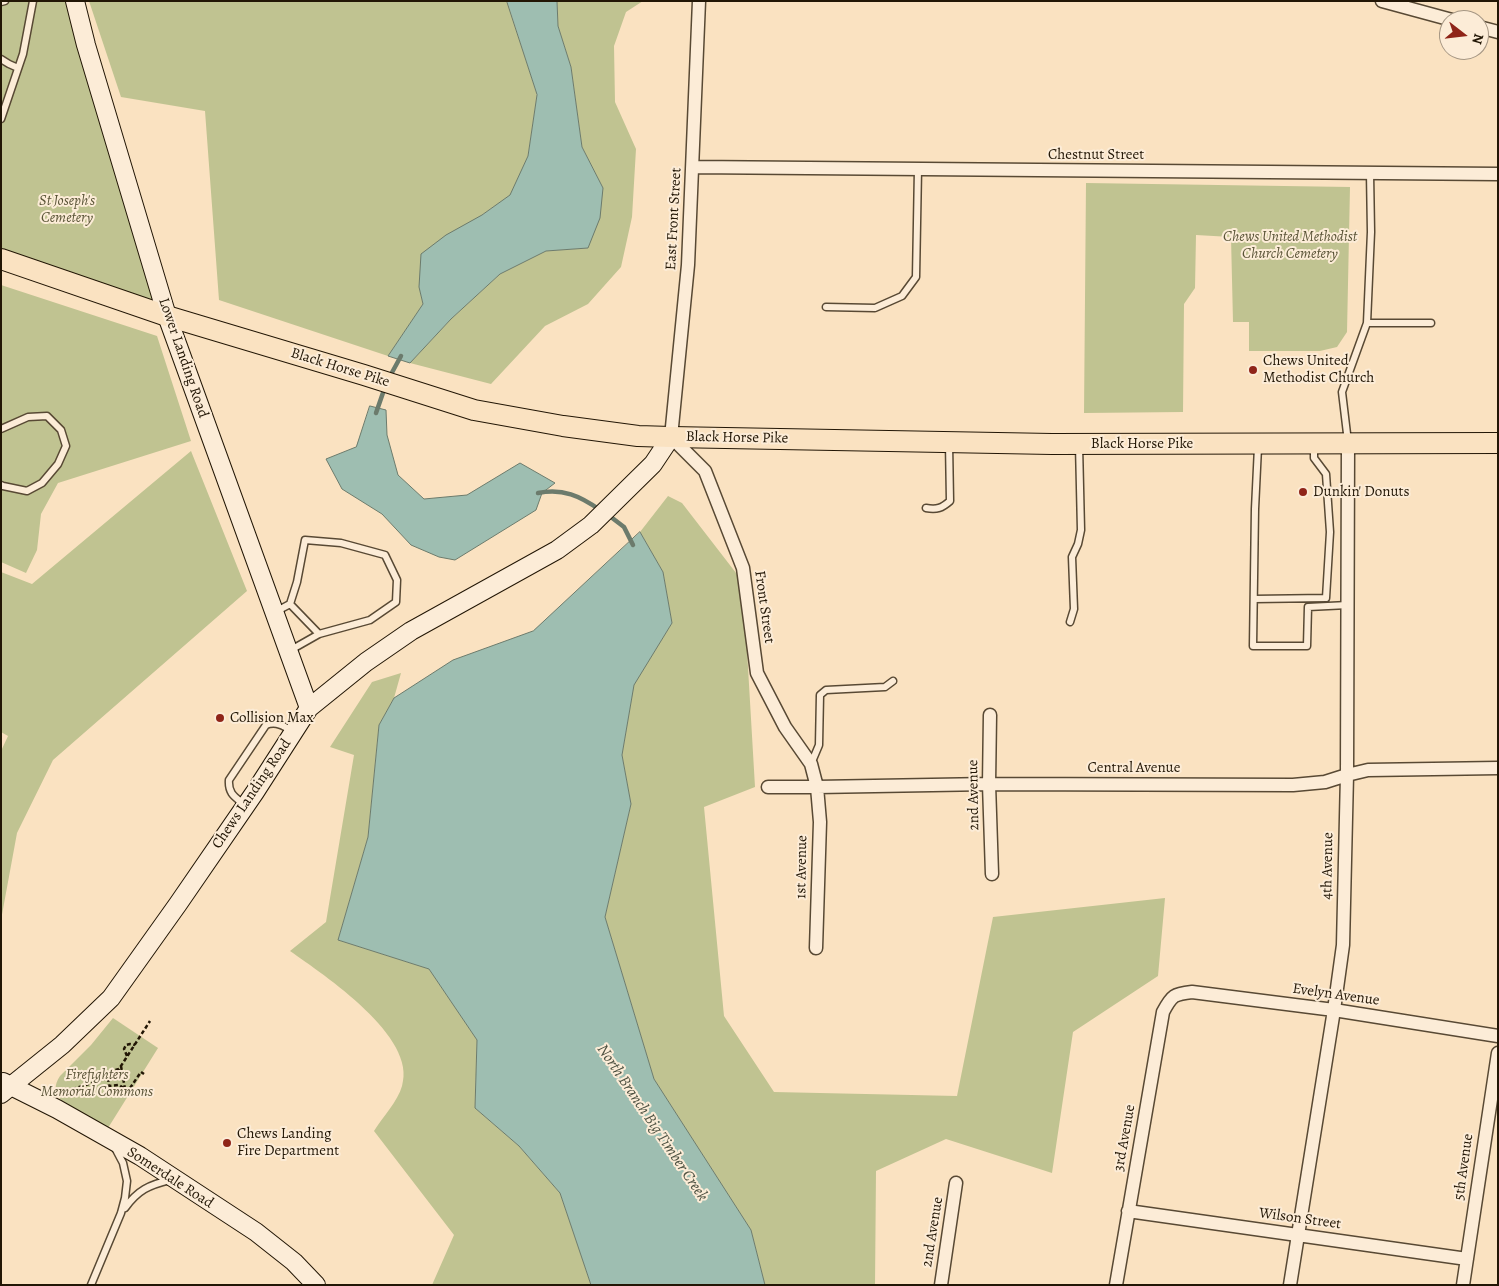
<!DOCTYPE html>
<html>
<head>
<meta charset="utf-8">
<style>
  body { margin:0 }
  #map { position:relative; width:1499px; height:1286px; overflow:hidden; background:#fae2c1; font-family:Alegreya,serif }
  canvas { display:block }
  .frame { position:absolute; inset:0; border:2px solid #221605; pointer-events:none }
  .north { position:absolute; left:1439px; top:10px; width:50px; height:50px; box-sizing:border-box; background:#fcecd7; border:1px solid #a59683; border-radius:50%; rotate:106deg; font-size:14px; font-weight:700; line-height:20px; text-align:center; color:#221605 }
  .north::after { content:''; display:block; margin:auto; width:18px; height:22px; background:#8f2418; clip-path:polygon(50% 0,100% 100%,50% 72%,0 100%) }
</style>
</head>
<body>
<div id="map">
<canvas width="1499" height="1286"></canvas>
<div class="frame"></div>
<div class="north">N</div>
</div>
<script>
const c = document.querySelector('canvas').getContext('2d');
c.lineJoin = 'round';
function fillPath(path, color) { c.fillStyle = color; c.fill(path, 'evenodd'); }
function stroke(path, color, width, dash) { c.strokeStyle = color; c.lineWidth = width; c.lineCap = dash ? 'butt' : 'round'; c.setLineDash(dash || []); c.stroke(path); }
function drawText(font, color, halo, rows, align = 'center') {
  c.font = font + ' Alegreya,serif'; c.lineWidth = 4; c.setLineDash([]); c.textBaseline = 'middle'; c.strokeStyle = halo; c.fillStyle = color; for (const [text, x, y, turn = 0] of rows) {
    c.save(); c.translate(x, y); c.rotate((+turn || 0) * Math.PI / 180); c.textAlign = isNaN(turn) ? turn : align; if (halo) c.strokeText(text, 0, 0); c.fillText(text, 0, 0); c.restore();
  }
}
const green = new Path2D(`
  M 1,1 L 75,1 L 167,316 L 1,259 Z
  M 89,1 L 507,1 L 537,95 L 528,156 L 511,195 L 482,215 L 419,286 L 423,304 L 388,356 L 219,300 L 205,111 L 121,97 Z
  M 557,1 L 643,1 L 626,12 L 614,46 L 615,102 L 636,149 L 632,217 L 621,267 L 588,304 L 545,326 L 491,384 L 410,363 L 451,319 L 500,274 L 546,251 L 588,248 L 603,188 L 582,147 L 571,67 L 558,26 Z
  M 1086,183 L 1350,187 L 1347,332 L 1337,347 L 1320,351 L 1249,351 L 1249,322 L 1233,322 L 1231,237 L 1196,235 L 1195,288 L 1184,304 L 1183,412 L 1084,413 Z
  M 1,285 L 157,336 L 191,441 L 58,483 L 41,514 L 37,550 L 26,573 L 1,562 Z
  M 191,451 L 247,591 L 53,760 L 17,833 L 1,920 L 1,751 L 8,736 L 1,732 L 1,572 L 32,584 Z
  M 668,496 L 682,503 L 743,582 L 755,787 L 704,807 L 724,1016 L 774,1092 L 957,1096 L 993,917 L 1165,898 L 1158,976 L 1073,1032 L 1052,1173 L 946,1139 L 876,1171 L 875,1285 L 765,1285 L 751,1230 L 654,1079 L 605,917 L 631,804 L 622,755 L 634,684 L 672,623 L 663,572 L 640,532 Z
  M 401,673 L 394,698 L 379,725 L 368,837 L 338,940 L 429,969 L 477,1040 L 475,1108 L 519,1146 L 560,1193 L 591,1285 L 432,1285 L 454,1235 L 374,1131 C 382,1118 398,1101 402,1086 C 418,1037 324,975 290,951 L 326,922 L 354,755 L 330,747 L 372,682 Z
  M 113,1018 L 158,1048 L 108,1128 L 61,1100 C 54,1093 54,1085 60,1076 L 91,1045 Z`);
const water = new Path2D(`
  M 507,1 L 557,1 L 558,26 L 571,67 L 582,147 L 603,188 L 600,218 L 588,248 L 546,251 L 500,274 L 451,319 L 410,363 L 388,356 L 423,304 L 419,287 L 421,254 L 446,235 L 482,215 L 510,195 L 528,156 L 537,95 Z
  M 370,406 L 386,410 L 387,435 L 398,475 L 424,499 L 467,495 L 520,463 L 555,483 L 542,493 L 536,510 L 455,560 L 439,557 L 411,545 L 382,514 L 342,489 L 326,459 L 356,447 Z
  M 640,532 L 663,572 L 672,623 L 634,685 L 622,755 L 631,804 L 605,917 L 654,1079 L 751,1230 L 765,1285 L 591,1285 L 560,1193 L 519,1146 L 475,1108 L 477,1040 L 429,969 L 338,940 L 368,837 L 379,725 L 394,698 L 453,660 L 533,631 Z`);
const stream = new Path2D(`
  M 389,378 L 401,356
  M 376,413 L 385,387
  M 538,493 C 563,488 580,496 600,510
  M 607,514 L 624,527 L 633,545`);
const path = new Path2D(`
  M 127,1056 L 124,1049 L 126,1045 L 130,1044 L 135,1045
  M 121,1066 L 125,1089
  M 108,1078 L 109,1086 L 119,1085 L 128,1091 L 141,1072 L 144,1074
  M 60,1093 L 108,1078 L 107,1072 L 119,1069 L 150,1021`);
const lane = new Path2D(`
  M 1,2 L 5,1
  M 1,59 L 9,64 L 18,68
  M 1,119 L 23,54 L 33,1
  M 826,307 L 875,308 L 902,296 L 916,277 L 918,169
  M 1367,323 L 1431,323
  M 1,429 L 28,417 L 47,416 L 61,430 L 66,446 L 58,464 L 42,483 L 27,491 L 3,486 L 1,485
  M 1348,442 L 1342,392 L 1367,323 L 1371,232 L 1370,173
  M 1258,447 L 1255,509 L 1253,646 L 1307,646 L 1308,607 L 1348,605
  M 926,508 C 937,510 942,508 950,501 L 949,443
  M 1254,599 L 1326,598 L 1330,532 L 1326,474 L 1314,458 L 1314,446
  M 290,604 L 319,634
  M 275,612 L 290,604 L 297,582 L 305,540 L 341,543 L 385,555 L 397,580 L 396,602 L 370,620 L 319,634 L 289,651
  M 1070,622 L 1074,609 L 1072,557 L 1078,544 L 1081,530 L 1079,445
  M 811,764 L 819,745 L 820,695 L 826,690 L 885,687 L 893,681
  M 245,805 C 235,797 228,794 229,780 L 266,725 C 276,721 284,726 292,731
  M 125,1208 C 138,1190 149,1185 170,1180
  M 91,1285 L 121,1213 L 125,1198 L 127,1181 L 123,1163 L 114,1146`);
const street = new Path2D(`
  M 699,1 L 688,265 L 671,437 L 705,471 L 743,568 L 757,673 L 785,727 L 811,764 L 817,787 L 820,822 L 816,948
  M 1382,1 L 1452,20
  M 1479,27 L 1498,32
  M 693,167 L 1498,174
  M 990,715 L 989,784 L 992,874
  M 768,787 L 817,787 L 989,784 L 1293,785 L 1325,782 L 1347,775 L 1368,770 L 1498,768
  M 1128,1211 L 1467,1259
  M 941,1285 L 956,1183
  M 1116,1285 L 1163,1012 C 1172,995 1174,994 1192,992 L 1334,1010 L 1498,1036
  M 1290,1285 L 1334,1010 L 1343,945 L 1347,775 L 1348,443
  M 1463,1285 L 1498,1053`);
const secondary = new Path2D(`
  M 75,1 L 86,45 L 167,316 L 309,708
  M 3,1082 L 57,1109 L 140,1156 L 256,1232 L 294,1262 L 316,1285
  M 1,1094 L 62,1045 L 111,998 L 178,904 L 255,792 L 309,708 L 366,662 L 411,631 L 557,550 L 591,525 L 653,464 L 671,437`);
const primary = new Path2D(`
  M 1,259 L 167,316 L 364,375 L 474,410 L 563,426 L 638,436 L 671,437 L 1052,444 L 1498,443`);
const markers = [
  [1253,370,5,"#8f2418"],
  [1303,492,5,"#8f2418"],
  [220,718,5,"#8f2418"],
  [227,1143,5,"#8f2418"]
];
const streetNames = [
  ["Chestnut Street",1096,155],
  ["East Front Street",674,219,-87],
  ["Lower Landing Road",183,358,71],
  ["Black Horse Pike",340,368,17],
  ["Black Horse Pike",737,438,1],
  ["Black Horse Pike",1142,444],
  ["Front Street",764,607,82],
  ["Central Avenue",1134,768],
  ["Chews Landing Road",252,794,-56],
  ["2nd Avenue",974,795,-91],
  ["4th Avenue",1328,866,-89],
  ["1st Avenue",802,867,-89],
  ["Evelyn Avenue",1336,995,8],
  ["3rd Avenue",1125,1138,-80],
  ["5th Avenue",1464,1167,-82],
  ["Somerdale Road",170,1178,33],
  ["Wilson Street",1300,1219,8],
  ["2nd Avenue",933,1232,-81]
];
const parkNames = [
  ["St Joseph's",67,201],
  ["Cemetery",67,218],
  ["Chews United Methodist",1290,237],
  ["Church Cemetery",1290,254],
  ["Firefighters",97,1075],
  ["Memorial Commons",97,1092]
];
const poiNames = [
  ["Chews United",1263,361],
  ["Methodist Church",1263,378],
  ["Dunkin' Donuts",1313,492],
  ["Collision Max",230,718],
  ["Chews Landing",237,1134],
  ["Fire Department",237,1151]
];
const waterNames = [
  ["North Branch Big Timber Creek",652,1123,56]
];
fillPath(green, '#c0c391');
fillPath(water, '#9ebeb1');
stroke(water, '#6c7b6c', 1);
stroke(stream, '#6c7b6c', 4.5);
stroke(lane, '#584934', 9);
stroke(street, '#584934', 15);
stroke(secondary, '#221605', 20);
stroke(primary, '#221605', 22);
stroke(path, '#221605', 2.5, [4, 2.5]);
stroke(lane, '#fcecd7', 6);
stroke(street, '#fcecd7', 12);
stroke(secondary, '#fcecd7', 18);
stroke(primary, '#fae2c1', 20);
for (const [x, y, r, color] of markers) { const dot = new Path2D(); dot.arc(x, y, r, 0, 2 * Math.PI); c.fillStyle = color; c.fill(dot); stroke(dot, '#fcecd7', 2); }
drawText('15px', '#221605', '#fcecd7', streetNames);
drawText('italic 15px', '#595336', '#fcecd7', parkNames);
drawText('15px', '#221605', '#fcecd7', poiNames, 'left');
drawText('italic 16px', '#4d5141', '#fcecd7', waterNames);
</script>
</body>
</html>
